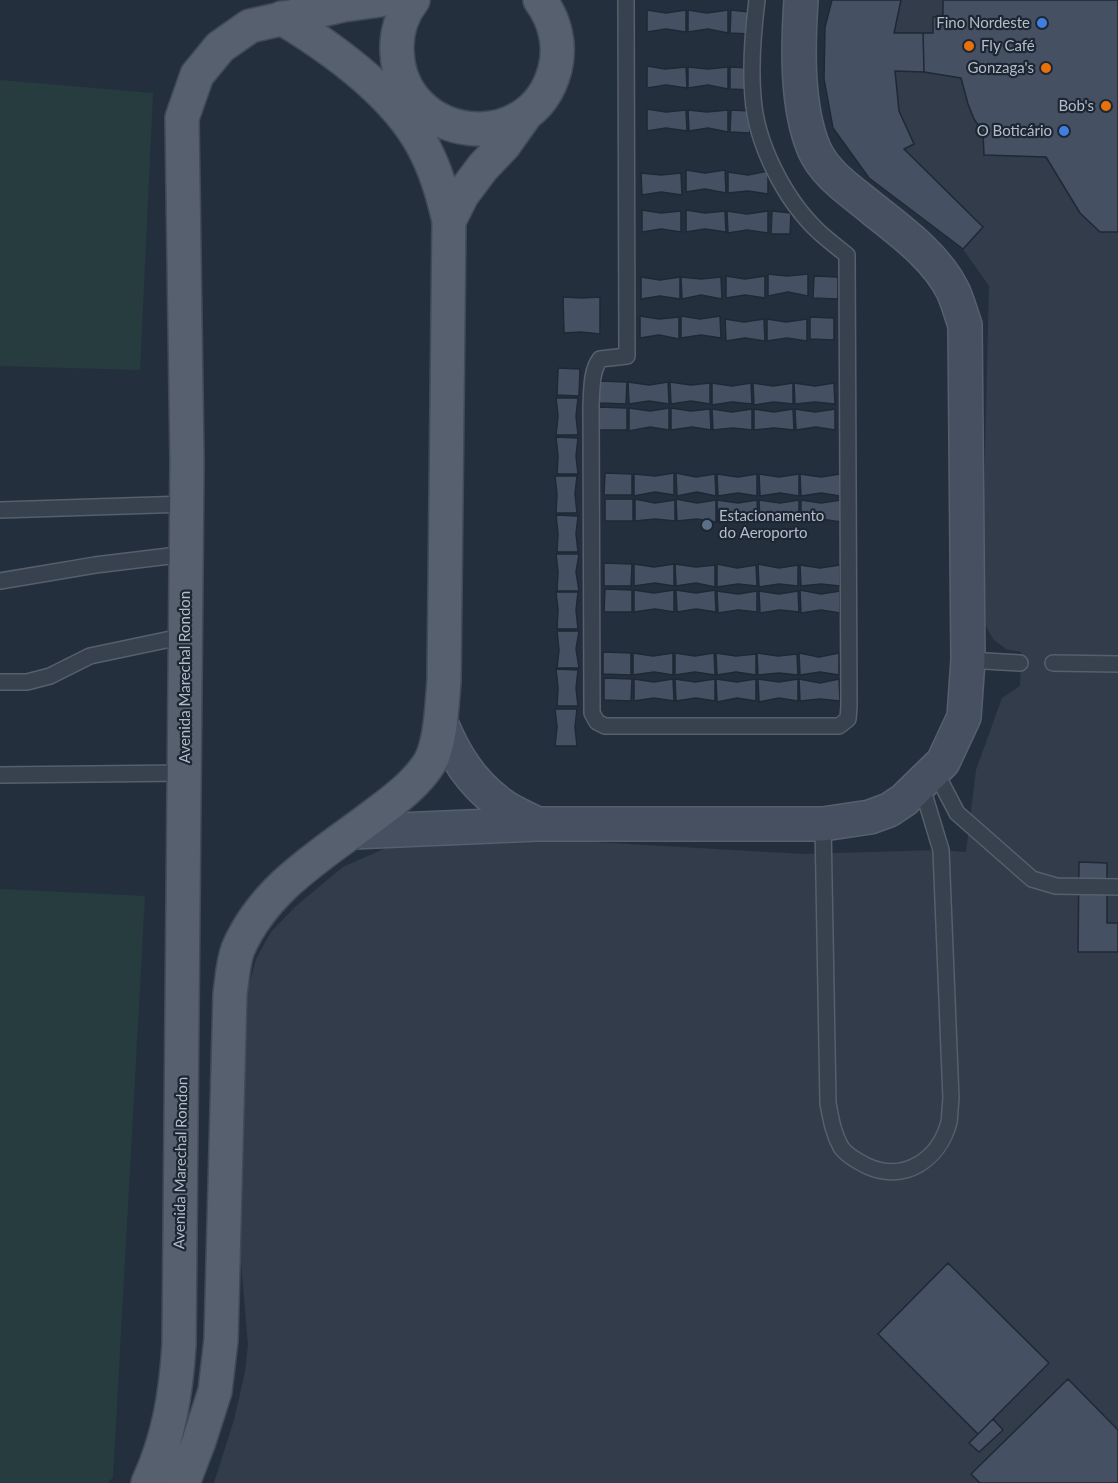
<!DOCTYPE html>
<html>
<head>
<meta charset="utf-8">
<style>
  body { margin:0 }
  canvas { display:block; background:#242f3e }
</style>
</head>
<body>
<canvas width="1118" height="1483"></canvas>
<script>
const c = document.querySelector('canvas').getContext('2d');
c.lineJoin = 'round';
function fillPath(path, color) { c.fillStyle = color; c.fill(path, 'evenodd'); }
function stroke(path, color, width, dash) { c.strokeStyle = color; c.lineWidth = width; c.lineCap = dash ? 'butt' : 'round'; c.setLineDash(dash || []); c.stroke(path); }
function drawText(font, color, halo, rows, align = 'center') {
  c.font = font + ' Lato,sans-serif'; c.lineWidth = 4.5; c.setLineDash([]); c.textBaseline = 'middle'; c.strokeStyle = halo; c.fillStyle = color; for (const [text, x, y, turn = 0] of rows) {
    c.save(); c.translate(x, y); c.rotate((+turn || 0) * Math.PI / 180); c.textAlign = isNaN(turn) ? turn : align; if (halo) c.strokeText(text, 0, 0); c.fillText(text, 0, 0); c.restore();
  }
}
const airport = new Path2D(`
  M 832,0 L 1118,0 L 1118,1483 L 214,1483 L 234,1420 L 245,1372 L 248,1345 L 239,1238 L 244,1003 L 256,959 L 271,932 L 296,906 L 343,867 L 388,847 L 442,839 L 540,839 L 803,854 L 941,850 L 966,852 L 976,770 L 1002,698 L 1020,686 L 1021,652 L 1006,649 L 993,639 L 981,617 L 989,286 L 963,249 L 869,178 L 833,128 L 824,79 L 825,27 Z`);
const green = new Path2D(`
  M 0,80 L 153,93 L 140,370 L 0,366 Z
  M 0,889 L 145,896 L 113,1477 L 108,1483 L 0,1483 Z`);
const building = new Path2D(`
  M 832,0 L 901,0 L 894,33 L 923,33 L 924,72 L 895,71 L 899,111 L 914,144 L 904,149 L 983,227 L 963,249 L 869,178 L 833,128 L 824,79 L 825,27 Z
  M 943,0 L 1118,0 L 1118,232 L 1100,232 L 1080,213 L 1046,157 L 984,155 L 983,132 L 974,119 L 968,104 L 961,78 L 924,72 L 923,33 L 933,33 L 933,17 L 943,17 Z
  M 647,10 L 666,13 L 686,10 L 686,32 L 666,29 L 647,32 Z
  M 688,10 L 707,13 L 728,10 L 728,33 L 708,29 L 688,32 Z
  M 731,10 L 749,12 L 749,34 L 730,33 Z
  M 647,66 L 665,69 L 686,67 L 687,88 L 666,85 L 647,88 Z
  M 688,67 L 708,69 L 728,67 L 728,89 L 708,85 L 688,88 Z
  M 730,67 L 749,68 L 749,90 L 730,89 Z
  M 647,109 L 666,112 L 686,110 L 687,131 L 666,128 L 647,131 Z
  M 688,110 L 707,112 L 728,110 L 728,132 L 708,128 L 689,131 Z
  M 731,110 L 750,111 L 750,133 L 730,132 Z
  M 686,170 L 705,173 L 725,170 L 726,193 L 705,189 L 686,192 Z
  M 768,171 L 768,194 L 748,191 L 728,193 L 728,172 L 748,175 Z
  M 641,173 L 661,175 L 681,173 L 682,195 L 661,192 L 642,195 Z
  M 642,210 L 661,213 L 681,211 L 681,232 L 661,229 L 642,232 Z
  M 686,210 L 705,213 L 725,211 L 726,232 L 705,229 L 686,232 Z
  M 727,211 L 747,214 L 768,211 L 768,233 L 747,230 L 728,233 Z
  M 772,211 L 791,213 L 790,234 L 771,234 Z
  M 768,274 L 787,276 L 808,274 L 808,296 L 788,292 L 768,296 Z
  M 726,276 L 745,279 L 765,276 L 765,298 L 745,295 L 726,298 Z
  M 814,276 L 838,277 L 838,299 L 813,298 Z
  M 641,277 L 660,280 L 680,277 L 680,299 L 660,296 L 641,299 Z
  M 681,277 L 701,279 L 721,277 L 722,299 L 701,295 L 682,299 Z
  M 563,297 L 582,298 L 600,297 L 600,334 L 581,332 L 564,333 Z
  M 640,316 L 659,319 L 679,317 L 679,339 L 659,335 L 640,338 Z
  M 681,316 L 700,319 L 720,316 L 721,338 L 701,335 L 681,338 Z
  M 810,317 L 834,318 L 834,340 L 810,339 Z
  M 725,319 L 744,322 L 764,319 L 765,341 L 745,338 L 726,341 Z
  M 767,319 L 786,322 L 807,319 L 807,341 L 787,338 L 767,341 Z
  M 558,368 L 580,369 L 579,396 L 557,395 Z
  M 599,381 L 627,382 L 626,404 L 599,403 Z
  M 628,382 L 649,385 L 668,382 L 669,404 L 649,401 L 629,404 Z
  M 670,382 L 691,385 L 710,383 L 710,404 L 691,401 L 671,404 Z
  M 712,383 L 732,386 L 751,383 L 752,404 L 732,402 L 712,405 Z
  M 753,383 L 773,386 L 793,383 L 793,404 L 774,402 L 754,405 Z
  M 794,383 L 815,386 L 834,383 L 835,404 L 815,402 L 795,404 Z
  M 556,398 L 578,398 L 576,416 L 578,435 L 556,435 L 558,416 Z
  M 599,407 L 627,408 L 627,430 L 599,430 Z
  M 629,408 L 650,411 L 669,408 L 669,430 L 650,427 L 629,431 Z
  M 671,408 L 691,411 L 710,409 L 711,430 L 692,427 L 671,430 Z
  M 712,409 L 732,412 L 752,409 L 752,430 L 733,428 L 713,430 Z
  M 754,409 L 774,412 L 793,409 L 794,430 L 774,428 L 754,430 Z
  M 795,409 L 815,412 L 835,409 L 835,430 L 816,427 L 796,430 Z
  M 556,437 L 578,438 L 576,456 L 578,474 L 557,474 L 558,456 Z
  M 605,473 L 632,474 L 632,495 L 604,495 Z
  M 674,473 L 674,495 L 655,492 L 634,496 L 634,474 L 655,476 Z
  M 676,473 L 696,477 L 715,474 L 716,496 L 697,492 L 677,496 Z
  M 717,474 L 738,477 L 757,474 L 757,496 L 738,493 L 718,496 Z
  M 759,474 L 779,477 L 799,474 L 799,496 L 780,493 L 760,496 Z
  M 800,474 L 821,477 L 840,474 L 840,496 L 821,493 L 801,496 Z
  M 555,476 L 577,476 L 575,494 L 577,513 L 556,513 L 557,494 Z
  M 605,499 L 633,499 L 633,521 L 605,521 Z
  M 635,499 L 655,503 L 675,500 L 675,521 L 655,519 L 635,521 Z
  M 676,499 L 697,503 L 716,500 L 716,522 L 697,519 L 677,521 Z
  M 717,500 L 738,503 L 757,500 L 758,522 L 739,519 L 718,522 Z
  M 759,500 L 780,503 L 799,500 L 799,522 L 780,519 L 760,522 Z
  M 801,500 L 821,503 L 841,500 L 841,522 L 821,519 L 801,522 Z
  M 556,515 L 578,516 L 576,534 L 578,552 L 557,552 L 558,534 Z
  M 556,554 L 579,554 L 576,572 L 579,591 L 557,591 L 558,572 Z
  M 604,563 L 632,564 L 631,586 L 604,586 Z
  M 634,564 L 654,567 L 674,564 L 674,586 L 655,583 L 634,586 Z
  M 675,564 L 696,567 L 715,565 L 715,587 L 696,583 L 676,586 Z
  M 717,564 L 737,568 L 756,565 L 757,586 L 738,584 L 717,587 Z
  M 758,564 L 779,568 L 798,565 L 798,586 L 779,584 L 759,587 Z
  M 800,565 L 820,568 L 840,565 L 840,586 L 821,584 L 801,586 Z
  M 605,589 L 632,590 L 632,612 L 604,612 Z
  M 634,590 L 654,593 L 674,590 L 674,612 L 655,609 L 634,612 Z
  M 676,590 L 696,593 L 715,590 L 716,612 L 696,609 L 677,612 Z
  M 800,590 L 821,594 L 840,591 L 840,613 L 821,610 L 801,613 Z
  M 717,591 L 738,594 L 757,591 L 757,612 L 738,610 L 718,613 Z
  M 759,591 L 779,594 L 798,591 L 799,612 L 780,610 L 760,613 Z
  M 556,592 L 578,592 L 576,610 L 578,629 L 557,629 L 558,610 Z
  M 557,631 L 579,631 L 576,649 L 579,668 L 557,668 L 559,650 Z
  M 603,652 L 631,653 L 631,675 L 603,674 Z
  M 633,653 L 653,656 L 673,653 L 673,675 L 654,672 L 633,675 Z
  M 675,653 L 695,656 L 714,653 L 715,675 L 695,672 L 675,675 Z
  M 716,653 L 736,656 L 756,654 L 756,675 L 736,672 L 717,675 Z
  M 757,653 L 778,656 L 797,654 L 798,675 L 779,673 L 758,675 Z
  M 799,653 L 819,657 L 839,653 L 839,675 L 820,672 L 800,675 Z
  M 556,669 L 578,670 L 576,688 L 578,706 L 557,706 L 558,688 Z
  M 604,678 L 632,679 L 631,701 L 604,700 Z
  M 634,679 L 654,682 L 673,679 L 674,701 L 654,698 L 634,701 Z
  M 675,679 L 695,682 L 715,679 L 715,701 L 696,698 L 676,701 Z
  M 716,679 L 737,682 L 756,679 L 756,701 L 737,698 L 717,702 Z
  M 758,679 L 779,682 L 798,679 L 798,701 L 779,698 L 759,702 Z
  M 799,679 L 820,683 L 839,679 L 840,701 L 820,699 L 800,701 Z
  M 555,709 L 577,709 L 575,727 L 577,746 L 555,746 L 557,727 Z
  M 1079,862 L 1107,863 L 1107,923 L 1118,923 L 1118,952 L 1078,952 Z
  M 948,1263 L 1049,1363 L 978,1434 L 878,1334 Z
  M 1068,1379 L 1118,1430 L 1118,1483 L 980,1483 L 971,1474 Z
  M 993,1419 L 1003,1430 L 979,1452 L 969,1443 Z`);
const lane = new Path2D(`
  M 626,0 L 627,356 L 600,359 C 591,371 592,390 591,405 L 592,713 L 597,722 L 605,726 L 839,726 L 848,719 L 849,706 L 847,255 C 838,248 828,240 819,232 C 785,200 756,144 753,97 C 750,64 753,32 757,0
  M 0,510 L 187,504
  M 0,581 L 95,565 L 186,554
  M 968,660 L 1020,663
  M 1053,663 L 1118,664
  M 0,682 L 27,682 L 50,676 L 90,656 L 185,636
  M 935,771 L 957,813 L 1032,879 L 1056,886 L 1118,887
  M 0,775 L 184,773
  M 823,824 L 828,1103 C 831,1119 833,1133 841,1147 C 846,1155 859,1162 867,1166 C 904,1183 939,1160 949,1122 C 950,1115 950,1106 951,1099 L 941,850 L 921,784`);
const secondary = new Path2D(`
  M 441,723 C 455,756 470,781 499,803 C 510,812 524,817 537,824
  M 353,832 L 537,824 L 823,824 L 870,817 L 889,810 L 904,800 L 943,762 L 964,717 L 968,660 L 965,325 C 961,314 958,302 953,291 C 937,258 902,232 874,210 C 853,192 826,176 814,149 C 796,106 798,45 801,0`);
const primary = new Path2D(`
  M 413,0 C 402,14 396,33 397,52 C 401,143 532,159 555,69 C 561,45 555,20 540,0
  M 449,221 L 462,195 L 483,167 L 504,145 L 526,114
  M 148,1483 C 169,1438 176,1393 179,1345 L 187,462 L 182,118 L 197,75 L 220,47 L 250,26 L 344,5 L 380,0
  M 183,1483 L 199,1441 L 215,1391 L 221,1340 L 230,994 C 232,980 233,962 238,949 C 265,886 325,853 377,813 C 396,799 418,782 430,762 C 441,742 442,703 444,681 L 449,221 C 444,199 438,177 428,156 C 402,98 335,50 282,18`);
const markers = [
  [1042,23,6,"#3f7fe0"],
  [969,46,6,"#e8710a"],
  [1046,68,6,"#e8710a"],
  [1106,106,6,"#e8710a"],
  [1064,131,6,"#3f7fe0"],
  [707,525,6,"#5c6f8a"]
];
const poiNames = [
  ["Fino Nordeste",1030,23],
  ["Fly Café",981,46,"left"],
  ["Gonzaga's",1034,68],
  ["Bob's",1094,106],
  ["O Boticário",1052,131],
  ["Estacionamento",719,516,"left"],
  ["do Aeroporto",719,533,"left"]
];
const streetNames = [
  ["Avenida Marechal Rondon",185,677,-90],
  ["Avenida Marechal Rondon",181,1163,-89]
];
fillPath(airport, '#323c4b');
fillPath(green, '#263c3f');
fillPath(building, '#455162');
stroke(building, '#1f2835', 1.5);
stroke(lane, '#565f6c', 18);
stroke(secondary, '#565f6c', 36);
stroke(primary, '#414a57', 36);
stroke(lane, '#38414e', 15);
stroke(secondary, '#465061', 33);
stroke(primary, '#56606e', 33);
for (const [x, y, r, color] of markers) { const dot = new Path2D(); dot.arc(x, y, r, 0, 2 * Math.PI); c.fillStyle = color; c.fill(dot); stroke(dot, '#1d2633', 2); }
drawText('15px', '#b4bcc9', '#1d2633', poiNames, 'right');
drawText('15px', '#b4bcc9', '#1d2633', streetNames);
</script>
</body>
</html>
